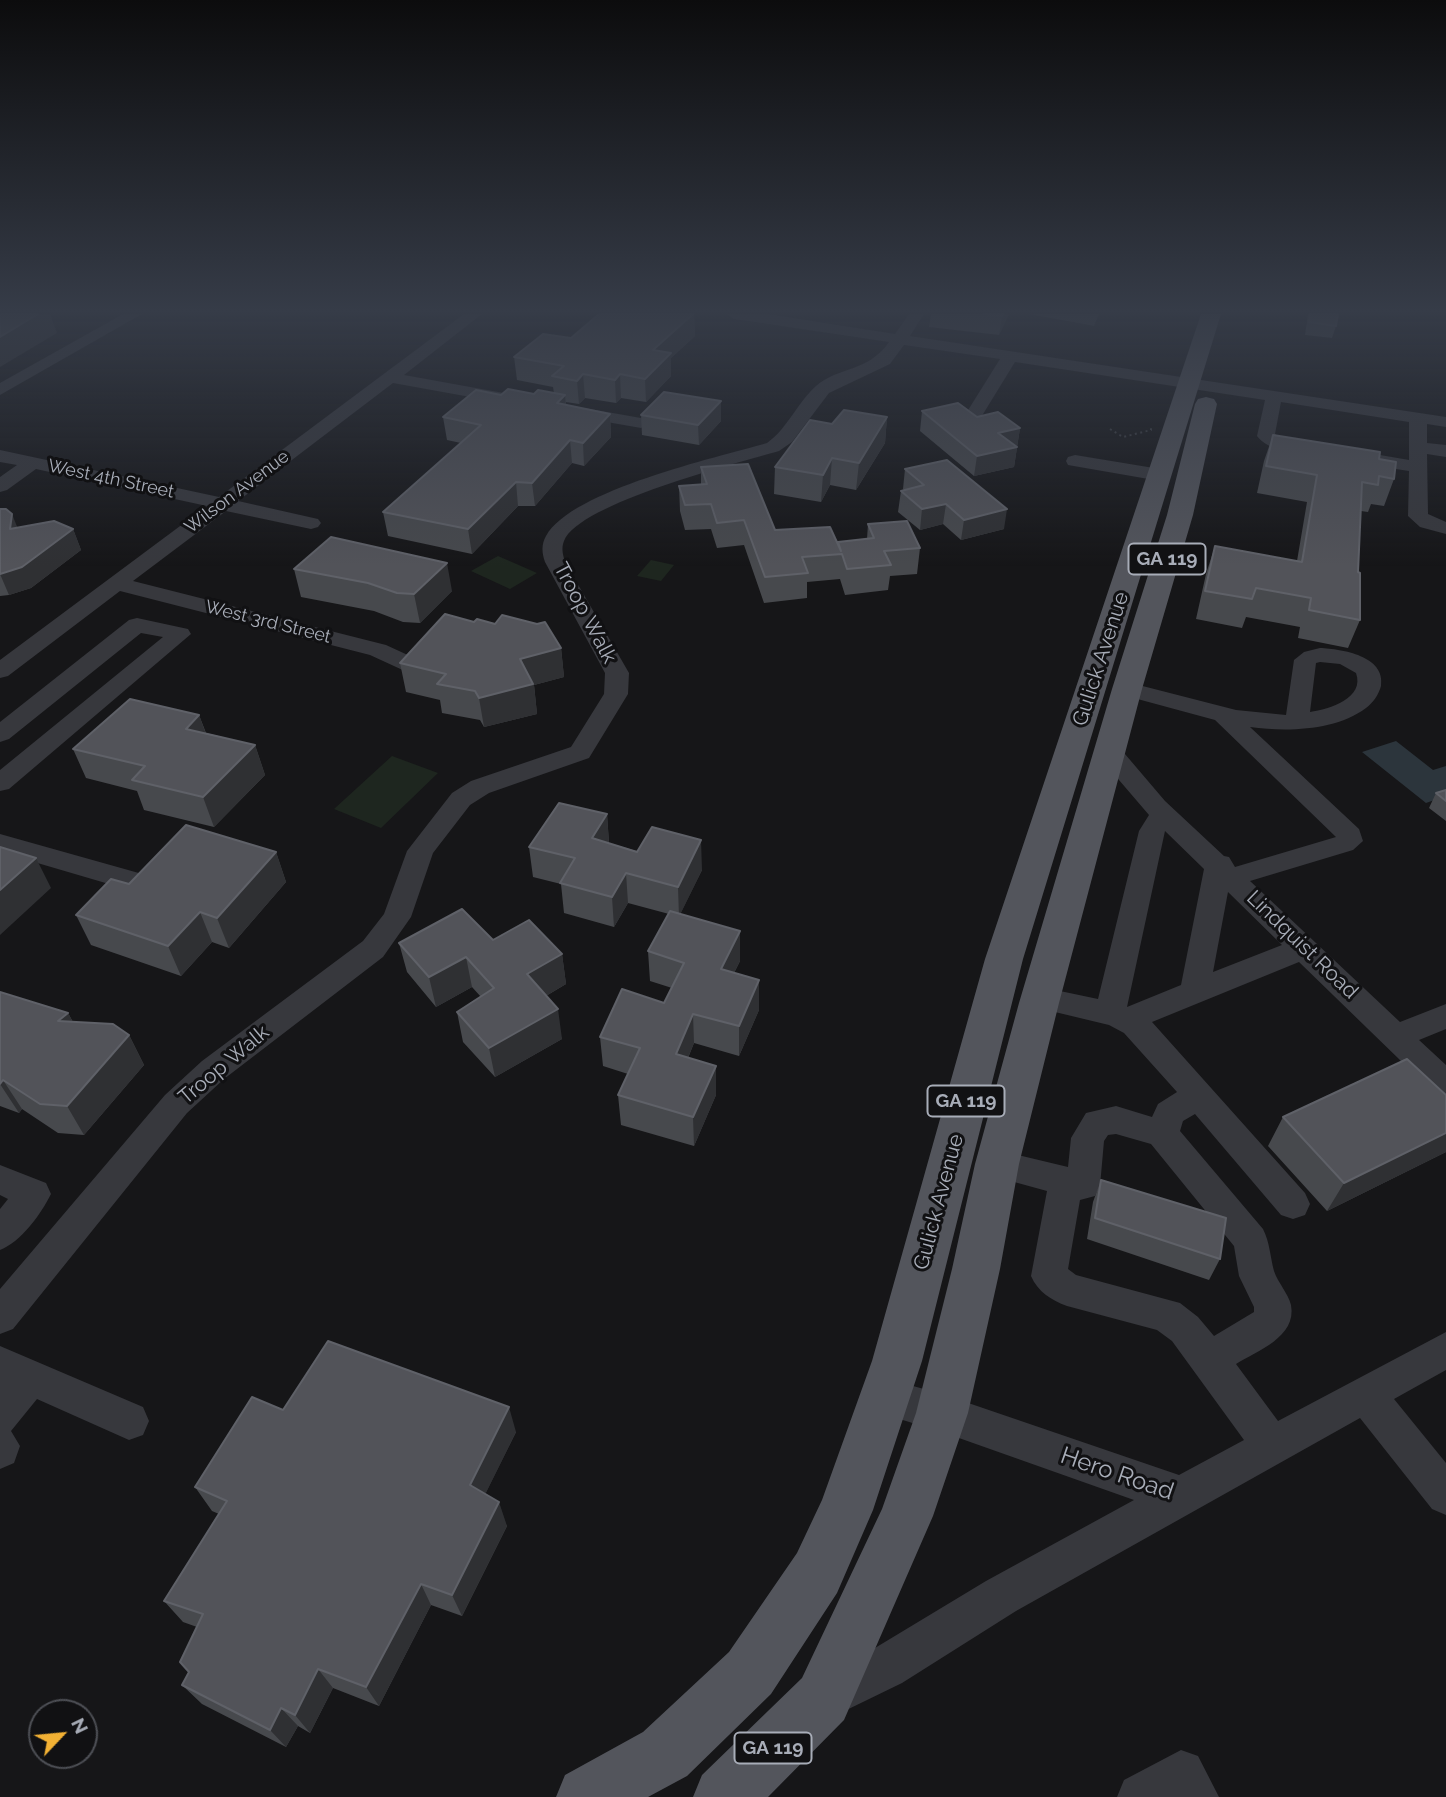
<!DOCTYPE html>
<html>
<head>
<meta charset="utf-8">
<style>
  body { margin:0 }
  #map { position:relative; width:1446px; height:1797px; overflow:hidden; background:#161618; font-family:Raleway,sans-serif }
  canvas { display:block }
  .north { position:absolute; left:28px; top:1699px; width:70px; height:70px; box-sizing:border-box; background:#111113; border:2px solid #4d4f55; border-radius:50%; rotate:64deg; font-size:19px; font-weight:700; line-height:28px; text-align:center; color:#a8adb8 }
  .north::after { content:''; display:block; margin:auto; width:24px; height:32px; background:#f2b134; clip-path:polygon(50% 0,100% 100%,50% 72%,0 100%) }
</style>
</head>
<body>
<div id="map">
<canvas width="1446" height="1797"></canvas>
<div class="north">N</div>
</div>
<script>
const c = document.querySelector('canvas').getContext('2d');
c.lineJoin = 'round';
function fillPath(path, color) { c.fillStyle = color; c.fill(path, 'evenodd'); }
function stroke(path, color, width, dash) { c.strokeStyle = color; c.lineWidth = width; c.lineCap = dash ? 'butt' : 'round'; c.setLineDash(dash || []); c.stroke(path); }
function drawText(font, color, halo, rows, align = 'center') {
  c.font = font + ' Raleway,sans-serif'; c.lineWidth = 6; c.setLineDash([]); c.textBaseline = 'middle'; c.strokeStyle = halo; c.fillStyle = color; for (const [text, x, y, turn = 0] of rows) {
    c.save(); c.translate(x, y); c.rotate((+turn || 0) * Math.PI / 180); c.textAlign = isNaN(turn) ? turn : align; if (halo) c.strokeText(text, 0, 0); c.fillText(text, 0, 0); c.restore();
  }
}
const green = new Path2D(`
  M 498,556 L 537,573 L 510,589 L 471,571 Z
  M 651,560 L 674,565 L 661,581 L 637,576 Z
  M 392,756 L 438,773 L 381,828 L 334,809 Z`);
const water = new Path2D(`
  M 1396,741 L 1433,770 L 1446,766 L 1446,796 L 1426,803 L 1362,752 Z`);
const path = new Path2D(`
  M 1110,429 L 1123,437 L 1151,430 L 1151,427`);
const minor = new Path2D(`
  M 123,314 L 142,314 L 0,395 L 0,383 Z
  M 464,314 L 482,314 L 404,375 L 509,394 L 515,395 L 518,399 L 515,403 L 509,404 L 393,383 L 238,501 L 318,519 L 321,523 L 318,527 L 311,529 L 226,511 L 133,581 L 386,645 L 423,662 L 427,667 L 423,672 L 407,672 L 370,655 L 120,591 L 8,676 L 0,678 L 0,660 L 207,506 L 36,469 L 7,490 L 0,492 L 0,477 L 17,465 L 0,462 L 0,450 L 219,497 Z
  M 727,314 L 768,314 L 895,334 L 909,314 L 924,314 L 910,336 L 1446,417 L 1446,427 L 1427,424 L 1427,443 L 1446,445 L 1446,457 L 1427,454 L 1428,514 L 1446,522 L 1446,534 L 1420,527 L 1408,516 L 1409,471 L 1357,463 L 1348,457 L 1357,451 L 1409,460 L 1409,422 L 1281,402 L 1275,434 L 1282,439 L 1313,445 L 1316,449 L 1307,455 C 1289,451 1269,451 1257,436 L 1265,400 L 1015,362 L 980,419 L 974,420 L 965,415 L 1000,359 L 904,345 L 890,364 L 829,393 L 792,442 L 779,451 C 738,463 579,503 564,541 C 561,548 563,555 565,562 L 629,673 L 628,694 L 589,758 L 489,793 L 470,805 L 433,853 L 411,917 L 383,957 L 224,1079 L 187,1113 L 13,1329 L 0,1334 L 0,1289 L 165,1095 L 202,1061 L 363,941 L 384,914 L 407,851 L 452,793 L 471,781 L 571,747 L 604,694 L 605,673 L 545,562 C 542,553 541,545 546,536 C 572,490 715,458 767,443 C 788,428 797,403 816,386 C 839,366 867,373 889,342 L 734,319 Z
  M 573,406 L 641,418 L 650,423 L 641,428 L 567,415 L 564,411 Z
  M 1075,455 L 1160,469 L 1169,475 L 1160,481 L 1068,465 L 1066,461 L 1068,457 Z
  M 137,618 L 188,629 L 191,634 L 9,789 L 0,791 L 0,770 L 163,637 L 141,633 L 9,739 L 0,742 L 0,722 L 129,620 Z
  M 1320,648 C 1342,649 1386,656 1381,686 C 1379,694 1373,703 1366,708 C 1335,731 1287,732 1250,727 L 1359,829 L 1363,841 L 1353,850 L 1250,881 L 1400,1022 L 1446,1004 L 1446,1029 L 1419,1040 L 1446,1065 L 1446,1098 L 1435,1094 L 1299,962 L 1152,1022 L 1305,1193 L 1310,1204 L 1305,1215 L 1293,1219 L 1281,1215 L 1195,1114 L 1183,1121 L 1180,1131 L 1263,1229 C 1270,1243 1270,1256 1274,1271 C 1278,1283 1288,1293 1291,1305 C 1297,1337 1257,1351 1236,1364 L 1278,1421 L 1446,1332 L 1446,1370 L 1394,1399 L 1446,1463 L 1446,1515 L 1432,1509 L 1360,1418 L 1016,1611 L 902,1683 L 828,1719 L 812,1712 L 805,1696 L 812,1680 L 870,1651 L 986,1581 L 1134,1500 L 942,1432 L 870,1410 L 865,1397 L 870,1384 L 884,1378 L 942,1394 L 1179,1475 L 1244,1440 L 1172,1341 L 1157,1330 L 1067,1306 C 1051,1300 1038,1292 1031,1276 L 1047,1191 L 985,1174 L 980,1164 L 985,1154 L 997,1150 L 1068,1167 L 1071,1138 L 1086,1113 L 1116,1106 L 1152,1117 L 1158,1104 L 1177,1092 L 1124,1033 L 1109,1025 L 1030,1006 L 1026,998 L 1030,990 L 1041,987 L 1098,999 L 1139,831 L 1149,815 L 1101,759 L 1098,753 L 1101,747 L 1110,745 L 1119,747 L 1165,801 L 1224,856 L 1229,857 L 1235,867 L 1336,837 L 1215,720 L 1119,694 L 1115,689 L 1119,684 L 1127,682 L 1236,710 L 1286,715 L 1294,660 L 1304,652 ZM 1320,662 L 1340,664 L 1356,673 C 1365,698 1330,709 1310,712 L 1316,663 ZM 1165,831 L 1204,869 L 1181,985 L 1127,1007 ZM 1228,892 L 1282,945 L 1213,972 ZM 1116,1134 L 1151,1144 L 1234,1246 L 1239,1276 L 1254,1307 L 1254,1312 L 1214,1336 L 1198,1317 L 1180,1303 L 1076,1275 L 1068,1269 L 1080,1200 L 1095,1196 L 1100,1186 L 1104,1141 L 1108,1135 Z
  M 0,834 L 153,877 L 157,884 L 153,891 L 143,894 L 0,852 Z
  M 0,1165 L 46,1183 L 51,1194 C 41,1214 21,1242 0,1250 L 0,1209 L 8,1199 L 0,1195 Z
  M 0,1346 L 143,1407 L 149,1421 L 143,1435 L 129,1440 L 37,1399 L 11,1431 L 20,1446 L 14,1463 L 0,1469 Z
  M 1181,1750 L 1198,1756 L 1219,1797 L 1117,1797 L 1124,1780 Z`);
const major = new Path2D(`
  M 1201,314 L 1221,314 L 1023,959 L 922,1361 L 873,1510 L 837,1593 L 771,1694 L 687,1776 L 648,1797 L 556,1797 L 565,1775 L 643,1732 L 729,1652 L 797,1553 L 822,1500 L 872,1361 L 985,959 Z
  M 1206,397 L 1214,399 L 1217,404 L 1193,515 L 1142,689 L 1059,1003 L 1019,1164 L 1000,1269 L 968,1413 L 933,1516 L 844,1720 L 768,1797 L 693,1797 L 702,1775 L 802,1678 L 882,1509 L 916,1413 L 952,1269 L 975,1164 L 1019,1003 L 1112,689 L 1167,515 L 1195,404 L 1198,399 Z`);
const wall = new Path2D(`
  M 599,314 L 694,314 L 695,336 L 671,358 L 671,376 L 646,402 L 621,398 L 616,403 L 585,398 L 579,404 L 566,402 L 566,405 L 610,414 L 611,437 L 584,466 L 572,463 L 535,506 L 518,506 L 472,554 L 388,536 L 383,512 L 461,443 L 447,440 L 443,417 L 501,395 L 554,393 L 553,387 L 517,380 L 514,357 L 571,338 Z
  M 931,314 L 1009,314 L 999,335 L 929,327 Z
  M 1029,314 L 1099,314 L 1094,326 Z
  M 1308,314 L 1338,314 L 1336,326 L 1332,338 L 1305,335 Z
  M 922,411 L 1020,428 L 1014,467 L 974,476 L 920,431 Z
  M 641,415 L 721,421 L 699,445 L 642,435 Z
  M 887,417 L 885,443 L 856,490 L 830,485 L 821,502 L 774,494 L 775,467 L 832,424 Z
  M 1273,435 L 1379,459 L 1394,479 L 1384,506 L 1371,504 L 1368,512 L 1361,511 L 1358,572 L 1360,620 L 1348,648 L 1298,638 L 1300,627 L 1246,617 L 1242,628 L 1196,619 L 1206,574 L 1215,546 L 1297,561 L 1307,502 L 1257,493 L 1264,461 Z
  M 701,467 L 775,530 L 837,544 L 867,539 L 868,524 L 920,548 L 917,574 L 890,576 L 888,590 L 845,595 L 840,579 L 807,582 L 807,598 L 764,603 L 744,545 L 717,548 L 711,529 L 685,530 L 680,511 L 679,486 L 701,484 Z
  M 905,469 L 1004,529 L 961,540 L 943,524 L 920,530 L 898,512 L 901,491 L 904,490 L 903,489 Z
  M 0,509 L 18,528 L 73,529 L 81,550 L 31,588 L 9,595 L 0,596 Z
  M 294,569 L 452,591 L 420,623 L 403,622 L 374,611 L 301,597 Z
  M 561,648 L 564,677 L 534,685 L 537,714 L 484,727 L 480,720 L 442,713 L 440,700 L 406,692 L 400,663 Z
  M 199,715 L 206,733 L 255,745 L 265,775 L 214,827 L 144,810 L 137,791 L 86,778 L 73,749 Z
  M 1446,790 L 1446,821 L 1429,808 L 1436,793 Z
  M 607,814 L 609,843 L 702,870 L 680,914 L 740,961 L 734,973 L 759,980 L 759,1010 L 739,1056 L 694,1043 L 688,1058 L 716,1095 L 694,1146 L 621,1125 L 618,1095 L 628,1074 L 603,1066 L 600,1037 L 664,1003 L 672,988 L 650,981 L 648,951 L 669,914 L 628,903 L 614,927 L 564,913 L 561,884 L 533,877 L 529,847 Z
  M 276,852 L 286,882 L 229,948 L 212,942 L 181,976 L 91,945 L 76,915 L 129,884 Z
  M 493,940 L 562,954 L 566,984 L 546,996 L 562,1039 L 495,1077 L 463,1042 L 457,1012 L 481,997 L 472,987 L 436,1007 L 407,972 L 399,943 Z
  M 0,992 L 68,1013 L 73,1022 L 129,1035 L 144,1065 L 84,1135 L 58,1133 L 22,1109 L 19,1113 L 0,1106 Z
  M 1446,1095 L 1446,1152 L 1327,1211 L 1268,1146 L 1283,1117 Z
  M 1101,1180 L 1220,1259 L 1209,1280 L 1087,1239 L 1093,1202 Z
  M 283,1410 L 516,1432 L 485,1494 L 507,1526 L 462,1616 L 431,1605 L 379,1706 L 333,1688 L 310,1733 L 298,1726 L 286,1747 L 202,1704 L 182,1685 L 189,1672 L 197,1627 L 183,1622 L 164,1601 L 219,1514 L 212,1511 L 195,1487 Z`);
const shadedWall = new Path2D(`
  M 38,314 L 50,314 L 57,333 L 0,367 L 0,337 Z
  M 693,314 L 694,314 L 695,336 L 671,358 L 671,376 L 646,402 L 645,379 L 653,350 Z
  M 1003,314 L 1009,314 L 999,335 L 1002,316 Z
  M 583,374 L 585,398 L 579,404 L 577,381 Z
  M 620,374 L 621,398 L 616,403 L 615,380 Z
  M 565,395 L 567,417 L 557,403 Z
  M 721,401 L 721,421 L 699,445 L 698,425 Z
  M 610,414 L 611,437 L 584,466 L 583,443 Z
  M 887,417 L 885,443 L 856,490 L 859,463 Z
  M 1020,428 L 1014,467 L 974,476 L 977,456 L 998,433 Z
  M 570,440 L 572,463 L 535,506 L 532,483 Z
  M 832,458 L 830,485 L 821,502 L 823,475 Z
  M 516,482 L 518,506 L 472,554 L 468,529 Z
  M 946,504 L 943,524 L 920,530 L 922,509 Z
  M 1007,509 L 1004,529 L 961,540 L 964,520 Z
  M 12,514 L 20,534 L 10,529 Z
  M 73,529 L 81,550 L 31,588 L 9,595 L 0,574 Z
  M 447,563 L 452,591 L 420,623 L 414,594 Z
  M 561,648 L 564,677 L 534,685 L 537,714 L 484,727 L 479,698 L 520,659 Z
  M 199,715 L 210,745 L 186,729 Z
  M 255,745 L 265,775 L 214,827 L 203,797 Z
  M 607,814 L 609,844 L 592,838 Z
  M 701,840 L 702,870 L 679,917 L 678,887 Z
  M 276,852 L 286,882 L 229,948 L 217,918 Z
  M 36,858 L 51,888 L 0,935 L 0,890 Z
  M 626,873 L 628,903 L 614,927 L 612,897 Z
  M 200,912 L 212,942 L 181,976 L 168,946 Z
  M 740,931 L 740,961 L 721,999 L 721,969 Z
  M 562,954 L 566,984 L 532,1004 L 527,974 Z
  M 466,957 L 472,987 L 436,1007 L 429,977 Z
  M 759,980 L 759,1010 L 739,1056 L 739,1026 Z
  M 558,1009 L 562,1039 L 495,1077 L 489,1048 Z
  M 68,1013 L 84,1043 L 58,1021 Z
  M 693,1014 L 694,1043 L 677,1084 L 676,1054 Z
  M 129,1035 L 144,1065 L 84,1135 L 67,1106 Z
  M 716,1066 L 716,1095 L 694,1146 L 693,1117 Z
  M 3,1080 L 22,1109 L 19,1113 L 0,1084 Z
  M 1446,1133 L 1446,1152 L 1327,1211 L 1344,1183 Z
  M 509,1407 L 516,1432 L 478,1509 L 470,1485 Z
  M 499,1502 L 507,1526 L 462,1616 L 452,1595 Z
  M 421,1584 L 431,1605 L 379,1706 L 366,1687 Z
  M 318,1669 L 333,1688 L 310,1733 L 295,1715 Z
  M 281,1708 L 298,1726 L 286,1747 L 270,1730 Z`);
const building = new Path2D(`
  M 0,314 L 38,314 L 0,337 Z
  M 599,314 L 693,314 L 653,350 L 671,353 L 645,379 L 620,374 L 615,380 L 583,374 L 577,381 L 552,376 L 564,366 L 514,357 L 543,334 L 571,338 Z
  M 984,314 L 1003,314 L 1002,316 Z
  M 1310,314 L 1338,314 L 1336,326 L 1309,322 Z
  M 508,389 L 534,394 L 538,390 L 565,395 L 557,403 L 610,414 L 583,443 L 570,440 L 532,483 L 516,482 L 468,529 L 383,512 L 481,425 L 443,417 L 476,390 L 501,395 Z
  M 664,392 L 721,401 L 698,425 L 641,415 Z
  M 958,403 L 977,417 L 998,412 L 1020,428 L 998,433 L 1017,447 L 977,456 L 922,411 Z
  M 844,410 L 887,417 L 859,463 L 832,458 L 823,475 L 775,467 L 810,420 L 832,424 Z
  M 1273,435 L 1380,452 L 1379,459 L 1396,462 L 1394,479 L 1379,476 L 1378,485 L 1362,482 L 1358,572 L 1360,573 L 1360,620 L 1309,610 L 1311,598 L 1256,588 L 1252,599 L 1205,591 L 1215,546 L 1302,562 L 1317,475 L 1266,466 Z
  M 947,460 L 1007,509 L 964,520 L 946,504 L 922,509 L 901,491 L 924,485 L 905,469 Z
  M 748,464 L 775,530 L 830,527 L 841,551 L 838,542 L 874,538 L 868,524 L 907,521 L 920,548 L 884,551 L 891,565 L 847,569 L 842,554 L 802,557 L 808,573 L 765,577 L 744,520 L 717,523 L 711,504 L 685,505 L 679,486 L 707,484 L 701,467 Z
  M 0,509 L 6,509 L 12,514 L 10,529 L 54,521 L 73,529 L 22,567 L 0,574 Z
  M 331,537 L 447,563 L 414,594 L 397,593 L 368,583 L 294,569 Z
  M 445,614 L 474,622 L 477,619 L 495,624 L 502,615 L 537,624 L 545,622 L 561,648 L 520,659 L 533,684 L 479,698 L 475,691 L 437,684 L 446,674 L 400,663 Z
  M 130,699 L 199,715 L 186,729 L 255,745 L 203,797 L 132,780 L 145,766 L 73,749 Z
  M 1446,790 L 1446,801 L 1436,793 Z
  M 559,803 L 607,814 L 592,838 L 637,852 L 652,827 L 701,840 L 678,887 L 626,873 L 612,897 L 560,883 L 575,858 L 529,847 Z
  M 186,825 L 276,852 L 217,918 L 200,912 L 168,946 L 76,915 L 111,879 L 129,884 Z
  M 0,847 L 36,858 L 0,890 Z
  M 462,909 L 493,940 L 529,920 L 562,954 L 527,974 L 558,1009 L 489,1048 L 457,1012 L 494,988 L 466,957 L 429,977 L 399,943 Z
  M 670,911 L 740,931 L 721,969 L 759,980 L 739,1026 L 693,1014 L 676,1054 L 716,1066 L 693,1117 L 618,1095 L 640,1048 L 600,1037 L 622,989 L 664,1003 L 684,963 L 648,951 Z
  M 0,992 L 68,1013 L 58,1021 L 113,1024 L 129,1035 L 67,1106 L 40,1104 L 3,1080 L 0,1084 Z
  M 1407,1059 L 1446,1095 L 1446,1133 L 1344,1183 L 1283,1117 Z
  M 1101,1180 L 1226,1218 L 1220,1259 L 1095,1218 Z
  M 328,1341 L 509,1407 L 470,1485 L 499,1502 L 452,1595 L 421,1584 L 366,1687 L 318,1669 L 295,1715 L 281,1708 L 270,1730 L 182,1685 L 189,1672 L 180,1662 L 203,1614 L 164,1601 L 227,1501 L 195,1487 L 252,1397 L 283,1410 Z`);
const farStreetnames = [
  ["West 4th Street",111,479,12],
  ["Wilson Avenue",237,492,-37],
  ["West 3rd Street",268,622,14]
];
const shields = [
  [1167,559,77],
  [966,1101,77],
  [773,1748,77]
];
const shieldNames = [
  ["GA 119",1167,559],
  ["GA 119",966,1101],
  ["GA 119",773,1748]
];
const streetNames = [
  ["Troop Walk",585,613,62],
  ["Gulick Avenue",1101,659,-72],
  ["Lindquist Road",1302,945,44],
  ["Troop Walk",224,1065,-40],
  ["Gulick Avenue",939,1202,-75]
];
const nearStreetnames = [
  ["Hero Road",1117,1474,19]
];
fillPath(green, '#1e261f');
fillPath(water, '#2c353c');
stroke(path, '#3d3f44', 2, [2, 3.5]);
fillPath(minor, '#37383d');
fillPath(major, '#53555c');
fillPath(wall, '#47494d');
fillPath(shadedWall, '#2f3033');
fillPath(building, '#525359');
stroke(building, '#5f6168', 2);
const sky = c.createLinearGradient(0, 0, 0, 566);
sky.addColorStop(0, '#0c0c0d');
sky.addColorStop(0.55, '#363c48');
sky.addColorStop(1, '#363c4800');
c.fillStyle = sky;
c.fillRect(0, 0, 1446, 566);
drawText('18px', '#a8adb8', '#111113', farStreetnames);
for (const [x, y, w] of shields) { const box = new Path2D(); box.roundRect(x - w / 2, y - 15.5, w, 31, 5); c.fillStyle = '#111113'; c.fill(box); stroke(box, '#a8adb8', 2); }
drawText('bold 19px', '#a8adb8', null, shieldNames);
drawText('21px', '#a8adb8', '#111113', streetNames);
drawText('24px', '#a8adb8', '#111113', nearStreetnames);
</script>
</body>
</html>
